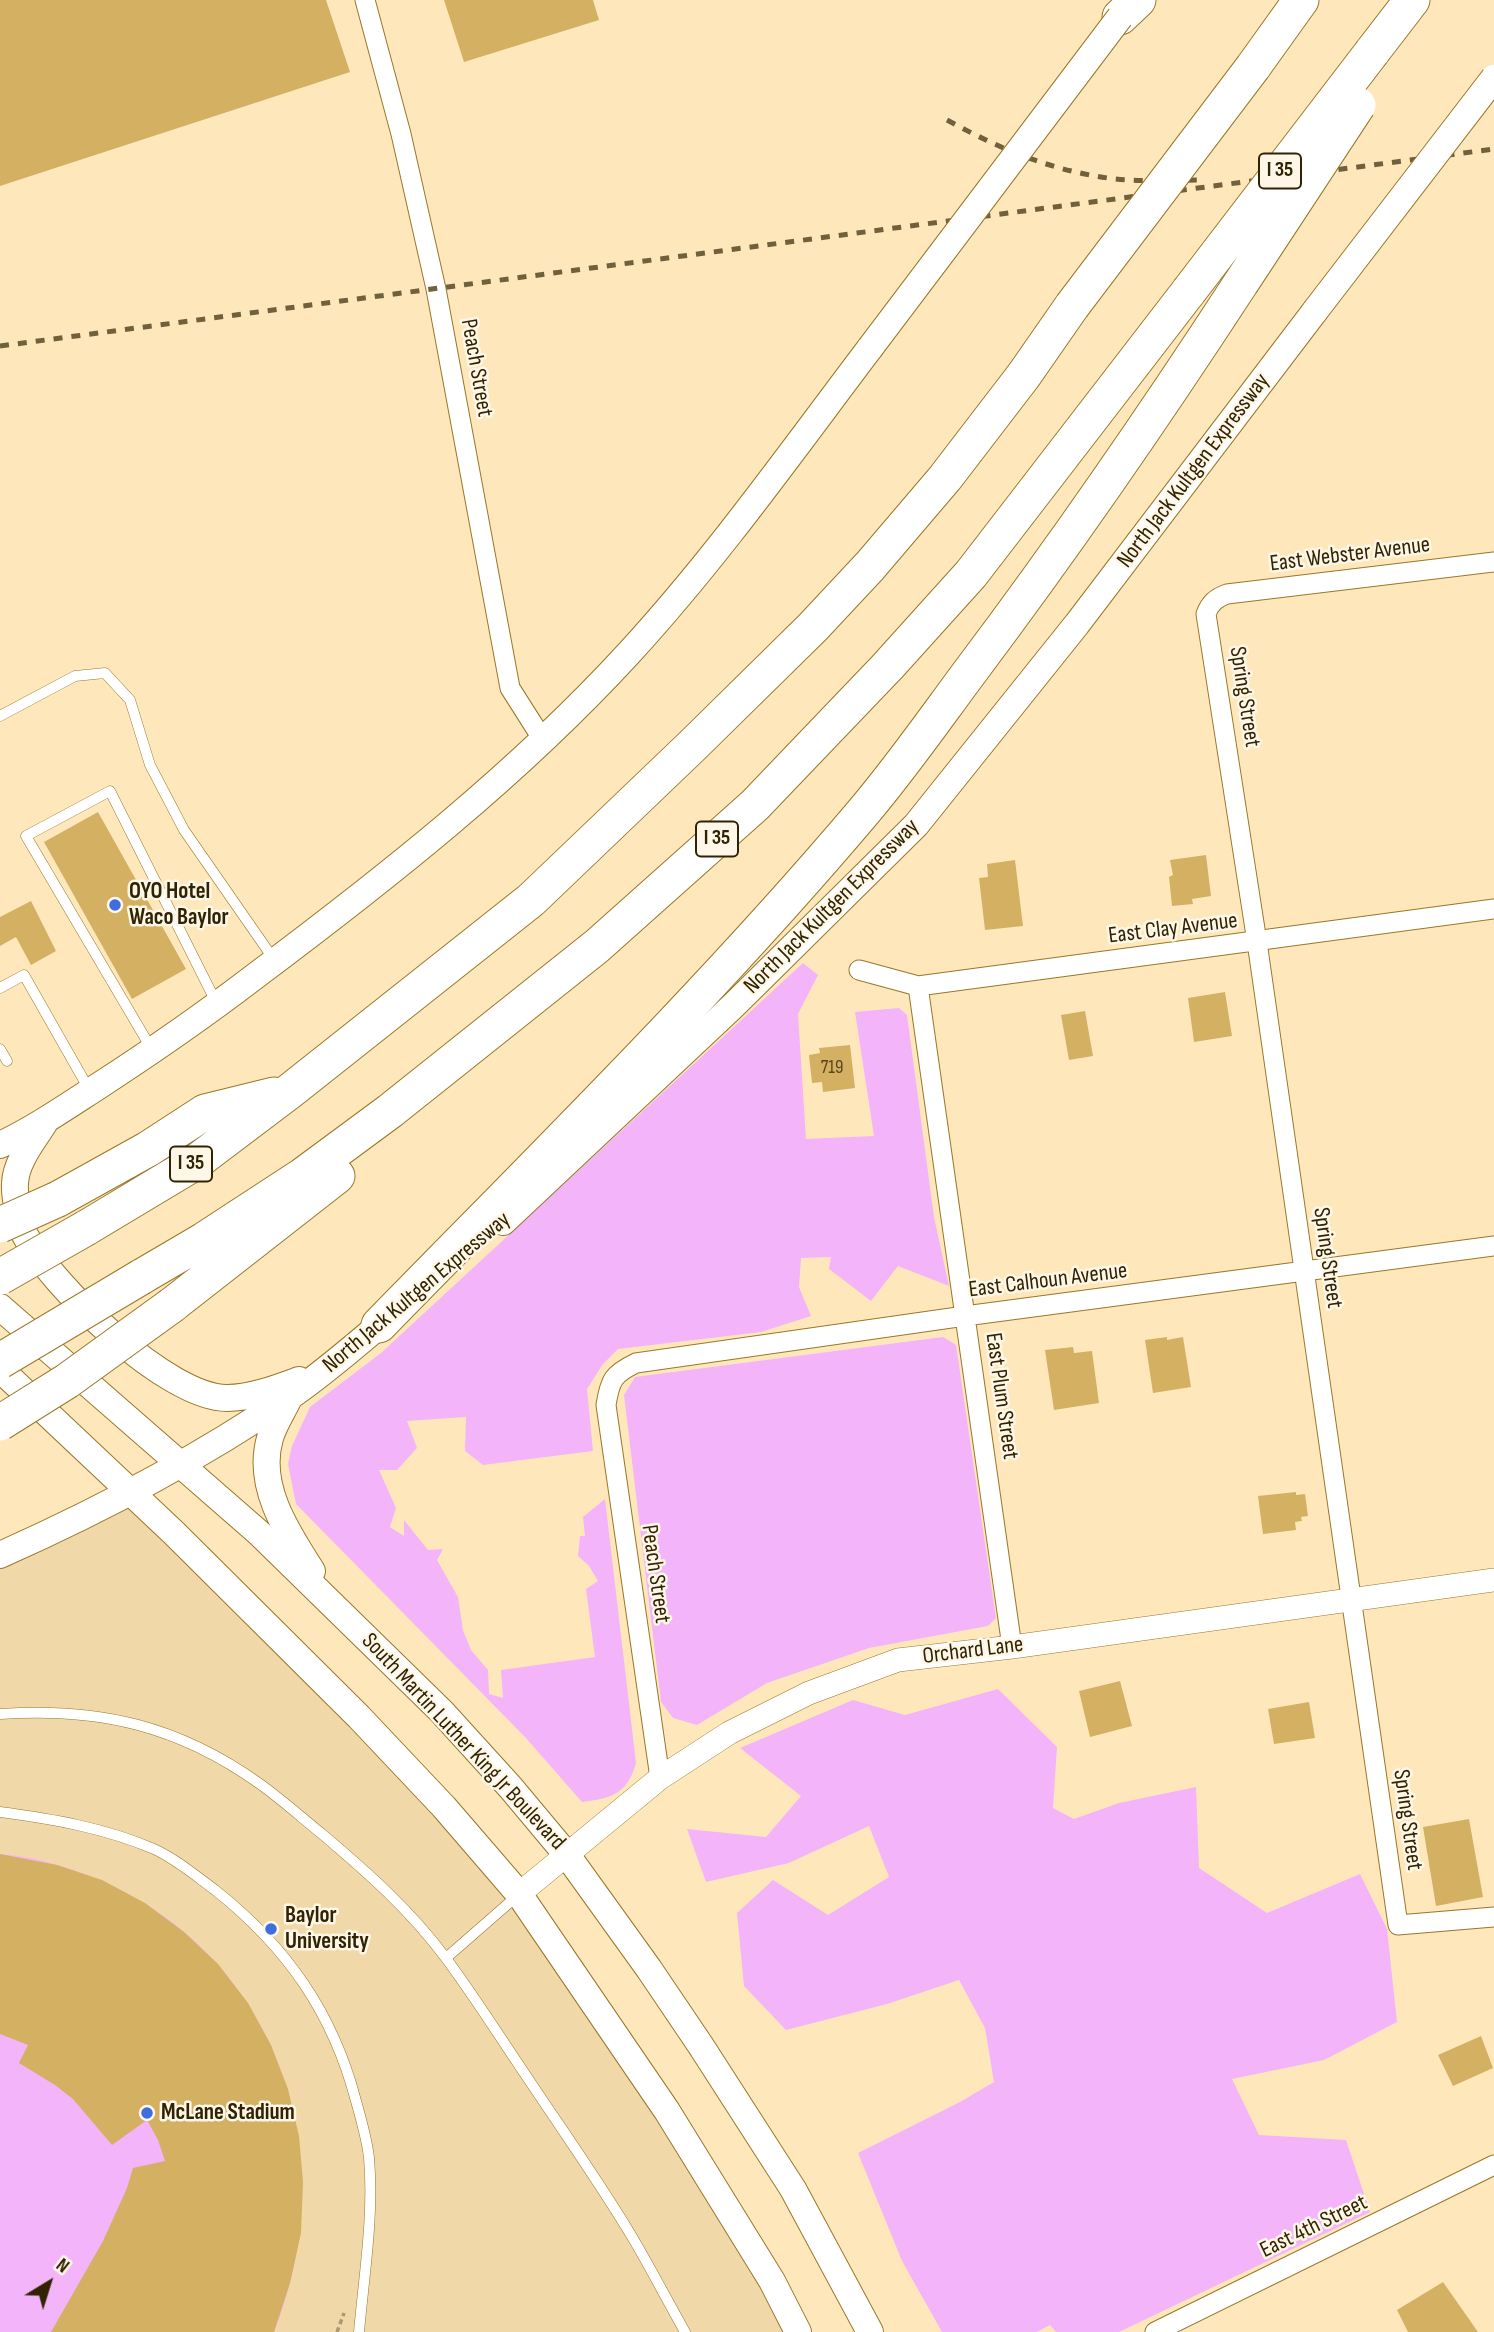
<!DOCTYPE html>
<html>
<head>
<meta charset="utf-8">
<style>
  body { margin:0 }
  #map { position:relative; width:1494px; height:2332px; overflow:hidden; background:#fee8bb; font-family:"Sofia Sans Condensed",sans-serif }
  canvas { display:block }
  .north { position:absolute; left:14px; top:2248px; width:70px; height:70px; -webkit-text-stroke:5px #fef7e8; paint-order:stroke; rotate:38deg; font-size:19px; font-weight:700; line-height:28px; text-align:center; color:#312302 }
  .north::after { content:''; display:block; margin:auto; width:24px; height:32px; background:#312302; clip-path:polygon(50% 0,100% 100%,50% 72%,0 100%) }
</style>
</head>
<body>
<div id="map">
<canvas width="1494" height="2332"></canvas>
<div class="north">N</div>
</div>
<script>
const c = document.querySelector('canvas').getContext('2d');
c.lineJoin = 'round';
function fillPath(path, color) { c.fillStyle = color; c.fill(path, 'evenodd'); }
function stroke(path, color, width, dash) { c.strokeStyle = color; c.lineWidth = width; c.lineCap = dash ? 'butt' : 'round'; c.setLineDash(dash || []); c.stroke(path); }
function drawText(font, color, halo, rows, align = 'center') {
  c.font = font + ' "Sofia Sans Condensed",sans-serif'; c.lineWidth = 5; c.setLineDash([]); c.textBaseline = 'middle'; c.strokeStyle = halo; c.fillStyle = color; for (const [text, x, y, turn = 0] of rows) {
    c.save(); c.translate(x, y); c.rotate((+turn || 0) * Math.PI / 180); c.textAlign = isNaN(turn) ? turn : align; if (halo) c.strokeText(text, 0, 0); c.fillText(text, 0, 0); c.restore();
  }
}
const built = new Path2D(`
  M 132,1492 L 519,1894 L 798,2332 L 0,2332 L 0,1551 Z`);
const green = new Path2D(`
  M 803,963 L 818,975 L 798,1014 L 806,1139 L 874,1136 L 855,1012 L 899,1008 L 907,1015 L 934,1217 L 949,1286 L 898,1266 L 871,1301 L 829,1269 L 831,1257 L 801,1258 L 799,1287 L 811,1316 L 761,1332 L 618,1349 L 603,1364 L 587,1389 L 593,1451 L 483,1465 L 465,1451 L 466,1417 L 407,1421 L 417,1448 L 397,1470 L 379,1470 L 396,1508 L 390,1527 L 404,1536 L 404,1520 L 428,1550 L 443,1549 L 437,1560 L 458,1597 L 463,1630 L 471,1650 L 488,1670 L 489,1694 L 503,1698 L 501,1670 L 595,1657 L 586,1589 L 598,1581 L 589,1566 L 578,1556 L 580,1536 L 585,1536 L 583,1517 L 605,1499 L 636,1763 C 627,1795 611,1798 582,1802 L 525,1737 L 296,1504 L 288,1464 L 292,1446 L 310,1407 L 381,1353 Z
  M 943,1337 L 956,1345 L 996,1618 L 988,1626 L 869,1648 L 767,1683 L 697,1725 L 673,1718 L 661,1702 L 624,1395 L 635,1377 Z
  M 998,1689 L 1057,1747 L 1053,1808 L 1074,1819 L 1119,1803 L 1196,1787 L 1199,1868 L 1267,1913 L 1360,1874 L 1387,1929 L 1397,2022 L 1324,2060 L 1232,2079 L 1259,2135 L 1346,2140 L 1370,2212 L 1119,2332 L 1056,2332 L 1050,2325 L 1037,2332 L 942,2332 L 902,2261 L 858,2153 L 960,2102 L 994,2082 L 985,2028 L 959,1980 L 887,2004 L 786,2030 L 744,1986 L 737,1913 L 773,1880 L 828,1915 L 889,1877 L 869,1826 L 789,1863 L 706,1882 L 687,1829 L 766,1837 L 801,1796 L 740,1748 L 853,1700 L 905,1715 Z
  M 0,1854 C 43,1857 88,1873 126,1893 C 286,1977 341,2169 274,2332 L 0,2332 Z`);
const building = new Path2D(`
  M 0,0 L 326,0 L 350,72 L 0,186 Z
  M 444,0 L 593,0 L 599,20 L 464,62 Z
  M 98,812 L 186,969 L 132,999 L 44,842 Z
  M 1206,855 L 1211,896 L 1192,899 L 1193,904 L 1172,906 L 1169,877 L 1173,875 L 1170,860 Z
  M 1015,860 L 1023,926 L 985,930 L 979,878 L 988,877 L 987,864 Z
  M 31,901 L 56,951 L 31,965 L 16,937 L 0,946 L 0,917 Z
  M 1225,992 L 1232,1036 L 1194,1042 L 1188,998 Z
  M 1085,1011 L 1093,1056 L 1069,1060 L 1061,1015 Z
  M 850,1045 L 855,1088 L 823,1092 L 822,1082 L 812,1083 L 809,1055 L 820,1053 L 819,1048 Z
  M 1167,1337 L 1167,1340 L 1183,1337 L 1191,1387 L 1153,1393 L 1145,1340 Z
  M 1073,1347 L 1074,1353 L 1092,1351 L 1099,1403 L 1054,1410 L 1045,1350 Z
  M 1296,1492 L 1296,1495 L 1305,1494 L 1308,1516 L 1301,1517 L 1302,1521 L 1295,1522 L 1296,1530 L 1263,1534 L 1258,1496 Z
  M 1120,1681 L 1132,1726 L 1090,1737 L 1079,1691 Z
  M 1309,1702 L 1315,1738 L 1274,1744 L 1268,1709 Z
  M 1469,1819 L 1483,1897 L 1436,1906 L 1423,1827 Z
  M 0,1854 L 57,1865 L 102,1880 L 145,1903 L 184,1932 L 218,1964 L 248,2003 L 271,2045 L 288,2089 L 299,2136 L 303,2182 L 301,2233 L 290,2283 L 274,2332 L 51,2332 L 103,2241 L 127,2188 L 133,2168 L 165,2161 L 158,2140 L 147,2120 L 112,2145 L 73,2099 L 55,2085 L 19,2063 L 28,2045 L 0,2034 Z
  M 1481,2036 L 1493,2068 L 1453,2086 L 1438,2055 Z
  M 1443,2282 L 1478,2332 L 1408,2332 L 1397,2310 Z`);
const path = new Path2D(`
  M 337,2332 L 344,2313`);
const service = new Path2D(`
  M 0,716 L 75,676 L 105,673 L 130,700 L 150,765 L 184,830 L 275,961
  M 0,988 L 24,975 L 90,1091
  M 151,1048 L 26,836 L 110,791 L 217,1004
  M 0,1049 L 7,1061
  M 0,1714 C 99,1707 179,1726 260,1784 C 281,1799 301,1817 322,1834 C 367,1872 410,1910 445,1957 C 475,1997 501,2039 529,2080 C 563,2131 599,2182 631,2235 C 650,2267 667,2300 685,2332
  M 0,1812 C 53,1819 105,1828 154,1849 C 176,1859 196,1876 215,1890 C 287,1947 333,2013 356,2101 C 361,2119 367,2139 369,2158 C 374,2215 364,2275 359,2332
  M 446,1958 L 517,1896`);
const minor = new Path2D(`
  M 365,0 L 401,134 L 436,289 L 510,688 L 543,740
  M 1494,562 L 1227,594 C 1216,598 1210,603 1206,614 L 1257,942 L 1398,1925 L 1494,1917
  M 859,970 L 918,986 L 1494,909
  M 918,986 L 1012,1647
  M 660,1778 L 606,1405 C 610,1380 613,1374 636,1363 L 965,1316 L 1494,1246
  M 1155,2332 L 1494,2165`);
const tertiary = new Path2D(`
  M 519,1894 L 660,1778 L 729,1733 L 809,1693 L 898,1660 L 1012,1647 L 1494,1580`);
const secondary = new Path2D(`
  M 45,1122 C 34,1140 16,1161 15,1183 C 14,1195 20,1225 25,1235 C 52,1286 167,1398 227,1398 C 251,1398 277,1388 299,1380
  M 0,1145 C 34,1129 66,1107 97,1087 C 151,1052 203,1016 254,977 C 386,878 517,775 629,653 C 717,557 792,451 870,348
  M 503,1222 L 734,1005 L 916,825 L 1077,624 L 1315,311
  M 0,1307 L 259,1533 L 442,1712 L 511,1788 L 567,1855 L 649,1969 L 701,2046 L 793,2189 L 870,2332
  M 0,1369 L 174,1533 L 359,1717 L 444,1807 L 519,1894 L 667,2111 L 772,2281 L 798,2332
  M 289,1398 C 283,1411 274,1424 270,1438 C 256,1486 287,1532 312,1571
  M 0,1555 C 101,1510 198,1459 289,1397 C 326,1372 359,1342 393,1314`);
const motorway = new Path2D(`
  M 1120,17 L 1138,0
  M 1372,52 L 1412,0
  M 1253,67 L 1301,0
  M 58,1199 L 148,1149 L 205,1112 L 274,1095
  M 86,1228 L 196,1162 L 290,1091 L 531,900 L 692,746 L 813,627 L 870,566 L 945,478 L 1024,375 L 1072,306
  M 141,1277 L 204,1240 L 302,1176 L 390,1111 L 597,946 L 755,805 L 888,666 L 971,574 L 1189,291
  M 172,1305 L 337,1176
  M 379,1325 C 544,1156 713,990 865,810 C 903,765 937,716 972,669 C 1066,544 1155,415 1241,283`);
const rail = new Path2D(`
  M 947,120 C 1002,150 1052,171 1115,179 C 1143,182 1173,180 1202,180
  M 0,346 L 1494,149`);
const secondaryBridge = new Path2D(`
  M 1315,311 L 1494,78
  M 870,348 L 1120,17`);
const motorwayBridge = new Path2D(`
  M 1241,283 L 1358,105
  M 1189,291 L 1372,52
  M 1072,306 L 1253,67
  M 0,1225 L 58,1199
  M 0,1277 L 86,1228
  M 0,1361 L 141,1277
  M 0,1423 L 67,1381 L 172,1305`);
const markers = [
  [115,905,7,"#3e6edf"],
  [271,1929,7,"#3e6edf"],
  [147,2113,7,"#3e6edf"]
];
const numberNames = [
  ["719",832,1068]
];
const shields = [
  [1280,171,42],
  [717,839,42],
  [191,1164,42]
];
const shieldNames = [
  ["I 35",1280,171],
  ["I 35",717,839],
  ["I 35",191,1164]
];
const streetNames = [
  ["Peach Street",476,368,80],
  ["North Jack Kultgen Expressway",1194,471,-53],
  ["East Webster Avenue",1350,555,-7],
  ["Spring Street",1244,697,81],
  ["North Jack Kultgen Expressway",832,907,-45],
  ["East Clay Avenue",1173,929,-7],
  ["Spring Street",1327,1258,82],
  ["East Calhoun Avenue",1048,1281,-7],
  ["North Jack Kultgen Expressway",417,1293,-40],
  ["East Plum Street",1001,1396,82],
  ["Peach Street",655,1574,82],
  ["Orchard Lane",973,1651,-7],
  ["South Martin Luther King Jr Boulevard",463,1742,47],
  ["Spring Street",1407,1820,82],
  ["East 4th Street",1314,2227,-26]
];
const poiNames = [
  ["OYO Hotel",129,892],
  ["Waco Baylor",129,918],
  ["Baylor",285,1916],
  ["University",285,1942],
  ["McLane Stadium",161,2113]
];
fillPath(built, '#f1d8a8');
fillPath(green, '#f4b4f9');
fillPath(building, '#d4b063');
stroke(service, '#9a7727', 11);
stroke(minor, '#9a7727', 21);
stroke(tertiary, '#9a7727', 24);
stroke(secondary, '#9a7727', 28);
stroke(motorway, '#9a7727', 37);
stroke(path, '#ab9870', 3.5, [5, 3.5]);
stroke(service, '#fff', 10);
stroke(minor, '#fff', 19);
stroke(tertiary, '#fff', 23);
stroke(secondary, '#fff', 26);
stroke(motorway, '#fff', 35);
stroke(rail, '#70603b', 5, [9, 9]);
stroke(secondaryBridge, '#9a7727', 28, []);
stroke(motorwayBridge, '#9a7727', 37, []);
stroke(secondaryBridge, '#fff', 26);
stroke(motorwayBridge, '#fff', 35);
for (const [x, y, r, color] of markers) { const dot = new Path2D(); dot.arc(x, y, r, 0, 2 * Math.PI); c.fillStyle = color; c.fill(dot); stroke(dot, '#fef7e8', 2.5); }
drawText('19px', '#5a461a', null, numberNames);
for (const [x, y, w] of shields) { const box = new Path2D(); box.roundRect(x - w / 2, y - 17.5, w, 35, 5); c.fillStyle = '#fef7e8'; c.fill(box); stroke(box, '#312302', 2); }
drawText('bold 21px', '#312302', null, shieldNames);
drawText('23px', '#312302', '#fef7e8', streetNames);
drawText('bold 23px', '#312302', '#fef7e8', poiNames, 'left');
</script>
</body>
</html>
